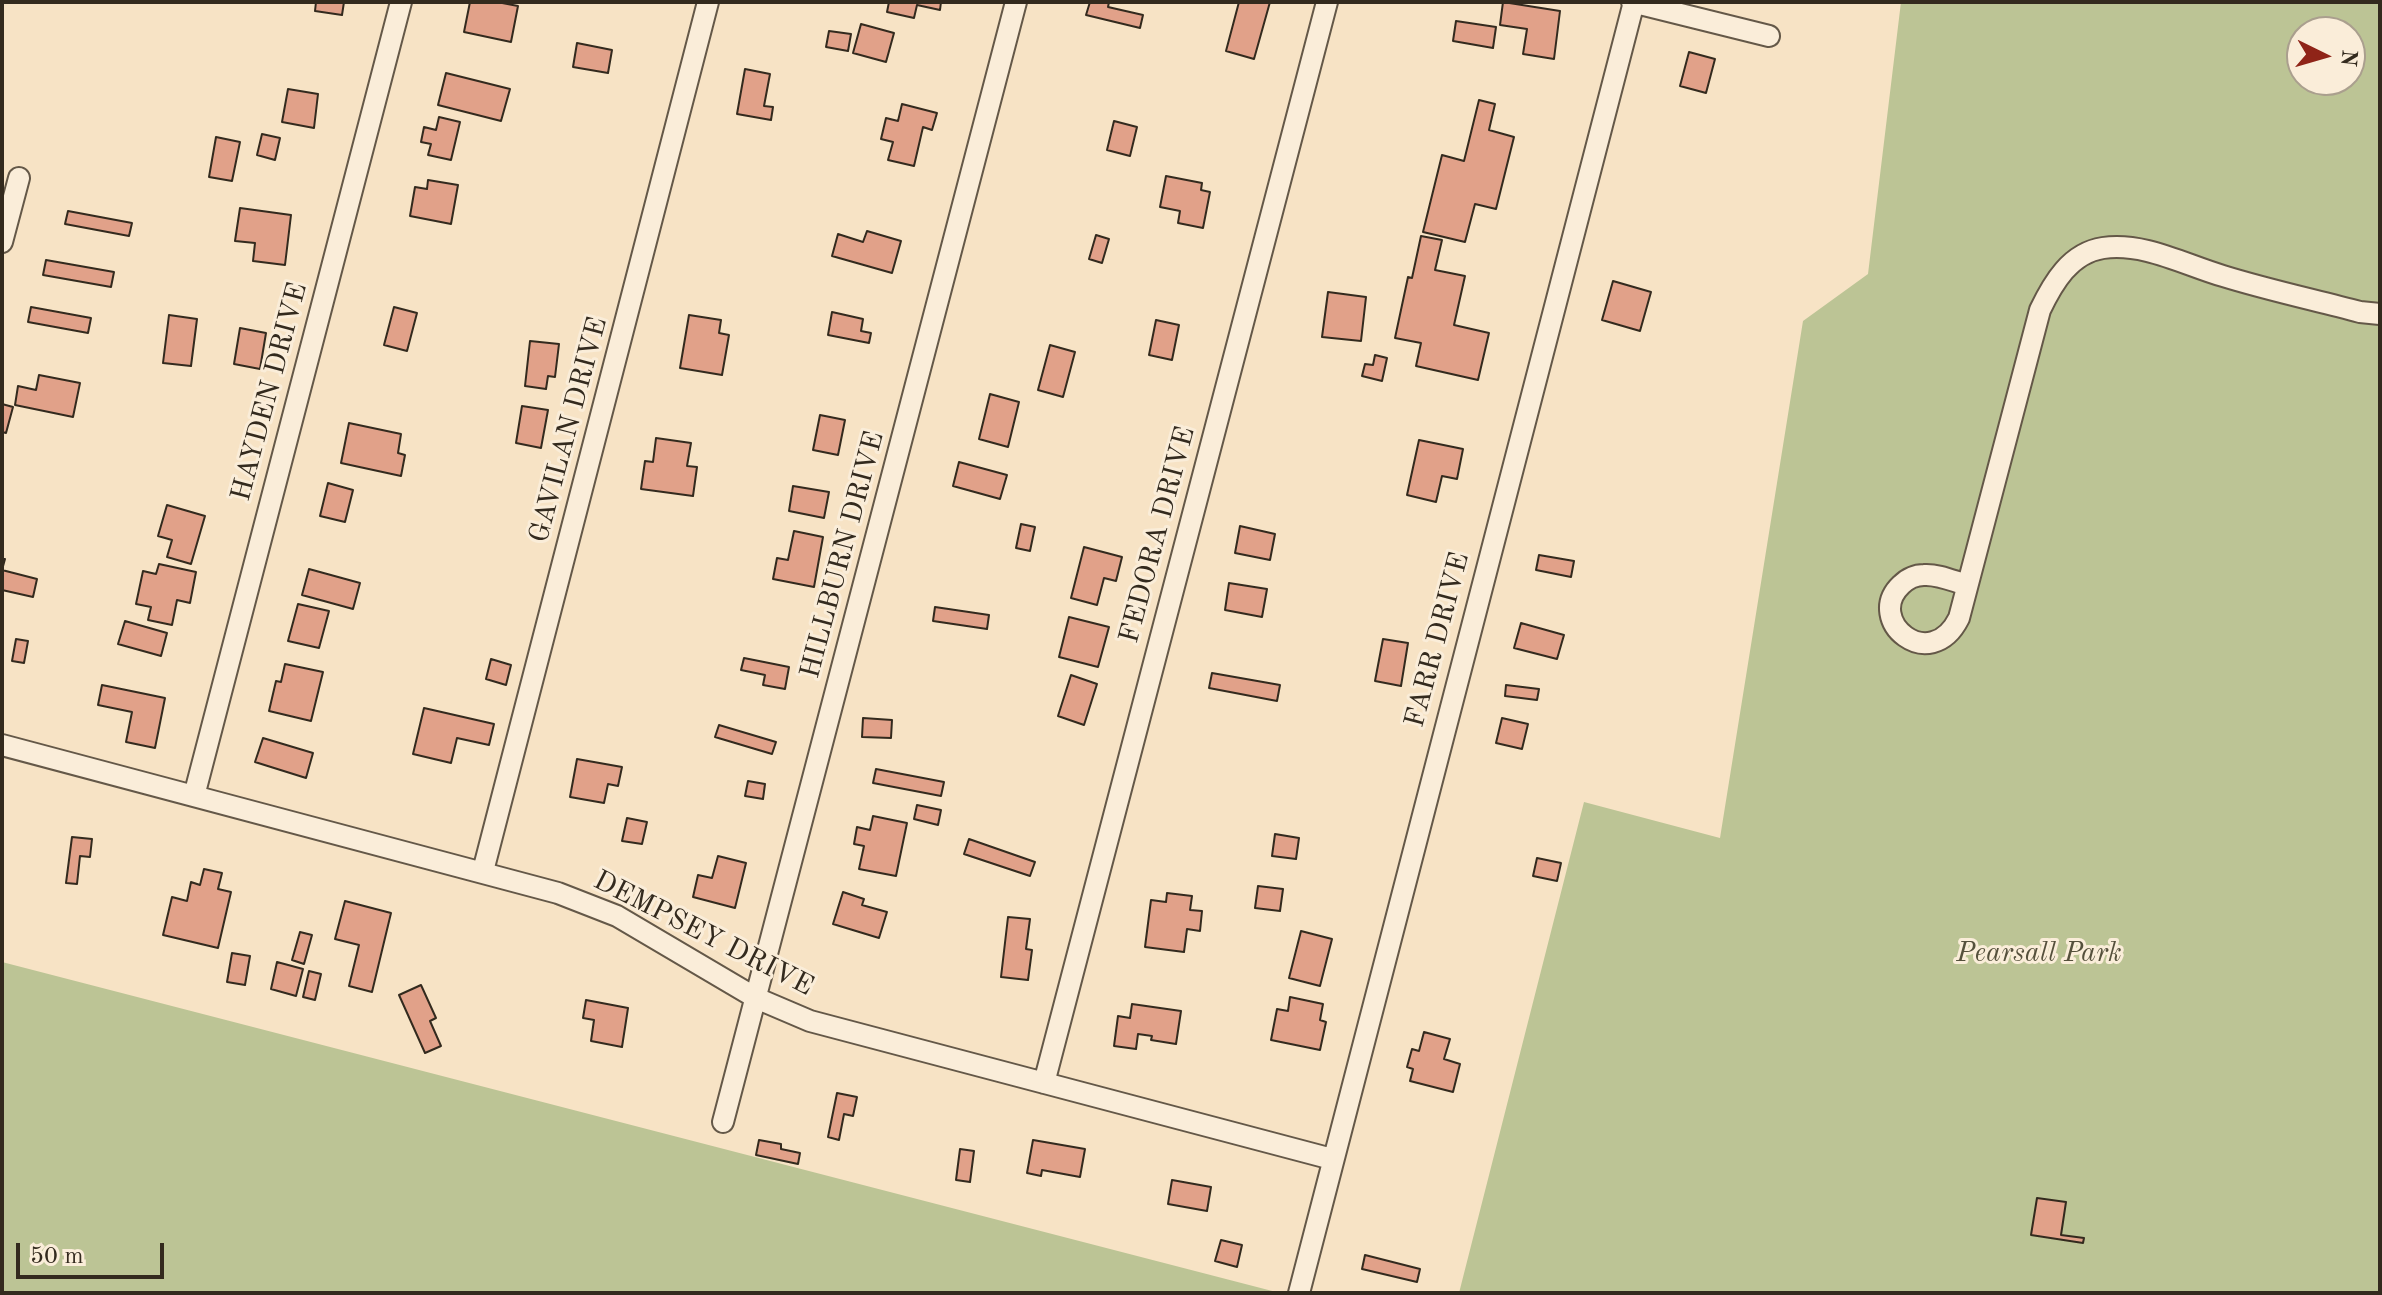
<!DOCTYPE html>
<html>
<head>
<meta charset="utf-8">
<style>
  body { margin:0 }
  #map { position:relative; width:2382px; height:1295px; overflow:hidden; background:#f7e3c5; font-family:"Old Standard TT",serif }
  canvas { display:block }
  .frame { position:absolute; inset:0; border:4px solid #332a1e; pointer-events:none }
  .north { position:absolute; left:2286px; top:16px; width:80px; height:80px; box-sizing:border-box; background:#faedd9; border:2px solid #aa9f8e; border-radius:50%; rotate:95deg; font-size:22px; font-weight:700; line-height:32px; text-align:center; color:#332a1e }
  .north::after { content:''; display:block; margin:auto; width:28px; height:36px; background:#8f2418; clip-path:polygon(50% 0,100% 100%,50% 72%,0 100%) }
  .scale { position:absolute; left:16px; top:1243px; width:148px; height:36px; box-sizing:border-box; border:4px solid #332a1e; border-top:0; padding-left:10px; font-size:24px; line-height:28px; white-space:nowrap; color:#332a1e; -webkit-text-stroke:6px #faedd9; paint-order:stroke }
</style>
</head>
<body>
<div id="map">
<canvas width="2382" height="1295"></canvas>
<div class="frame"></div>
<div class="north">N</div>
<div class="scale">50 m</div>
</div>
<script>
const c = document.querySelector('canvas').getContext('2d');
c.lineJoin = 'round';
function fillPath(path, color) { c.fillStyle = color; c.fill(path, 'evenodd'); }
function stroke(path, color, width, dash) { c.strokeStyle = color; c.lineWidth = width; c.lineCap = dash ? 'butt' : 'round'; c.setLineDash(dash || []); c.stroke(path); }
function drawText(font, color, halo, rows, align = 'center') {
  c.font = font + ' "Old Standard TT",serif'; c.lineWidth = 6; c.setLineDash([]); c.textBaseline = 'middle'; c.strokeStyle = halo; c.fillStyle = color; for (const [text, x, y, turn = 0] of rows) {
    c.save(); c.translate(x, y); c.rotate((+turn || 0) * Math.PI / 180); c.textAlign = isNaN(turn) ? turn : align; if (halo) c.strokeText(text, 0, 0); c.fillText(text, 0, 0); c.restore();
  }
}
const green = new Path2D(`
  M 1901,2 L 2380,2 L 2380,1293 L 1459,1293 L 1584,802 L 1720,838 L 1803,321 L 1868,274 ZM 2302,32 L 2350,32 L 2350,80 L 2302,80 Z
  M 2,962 L 1280,1293 L 2,1293 Z`);
const building = new Path2D(`
  M 316,2 L 344,2 L 342,15 L 315,11 Z
  M 470,2 L 497,2 L 518,6 L 511,42 L 464,32 Z
  M 889,2 L 941,2 L 940,10 L 917,5 L 914,18 L 887,12 Z
  M 1090,2 L 1109,2 L 1108,7 L 1143,15 L 1140,28 L 1086,15 Z
  M 1239,2 L 1270,2 L 1254,59 L 1226,51 Z
  M 1503,2 L 1560,11 L 1554,59 L 1523,54 L 1527,29 L 1500,25 Z
  M 1456,21 L 1496,27 L 1493,48 L 1453,41 Z
  M 861,24 L 894,33 L 886,62 L 853,53 Z
  M 829,31 L 851,34 L 848,51 L 826,47 Z
  M 577,43 L 612,50 L 608,73 L 573,67 Z
  M 1689,52 L 1715,59 L 1706,93 L 1680,86 Z
  M 745,69 L 770,74 L 764,106 L 773,107 L 771,120 L 737,114 Z
  M 446,73 L 510,89 L 501,121 L 438,105 Z
  M 288,89 L 318,94 L 314,128 L 282,122 Z
  M 1479,100 L 1495,104 L 1489,130 L 1514,137 L 1496,209 L 1475,204 L 1465,242 L 1423,232 L 1442,155 L 1464,161 Z
  M 902,104 L 937,113 L 932,130 L 923,127 L 914,166 L 888,160 L 893,142 L 881,139 L 886,118 L 898,121 Z
  M 439,117 L 460,122 L 451,160 L 428,155 L 431,144 L 421,142 L 424,127 L 436,130 Z
  M 1114,121 L 1137,127 L 1130,156 L 1107,150 Z
  M 262,134 L 280,138 L 275,160 L 257,155 Z
  M 216,137 L 240,142 L 232,181 L 209,177 Z
  M 1166,176 L 1202,183 L 1201,190 L 1210,192 L 1203,228 L 1178,223 L 1180,211 L 1160,207 Z
  M 428,180 L 458,185 L 451,224 L 410,216 L 415,187 L 427,189 Z
  M 240,208 L 291,215 L 285,265 L 253,261 L 255,243 L 235,241 Z
  M 68,211 L 132,223 L 129,236 L 65,224 Z
  M 867,231 L 901,241 L 892,273 L 832,256 L 838,234 L 863,242 Z
  M 1096,235 L 1109,239 L 1102,263 L 1089,259 Z
  M 1421,236 L 1442,240 L 1435,270 L 1465,276 L 1454,325 L 1489,333 L 1478,380 L 1416,366 L 1421,343 L 1395,338 L 1408,277 L 1412,278 Z
  M 46,260 L 114,272 L 111,287 L 43,275 Z
  M 1613,281 L 1651,292 L 1640,331 L 1602,320 Z
  M 1328,292 L 1366,297 L 1361,341 L 1322,337 Z
  M 31,307 L 91,318 L 88,333 L 28,322 Z
  M 394,307 L 417,313 L 407,351 L 384,345 Z
  M 832,312 L 863,319 L 861,331 L 871,333 L 869,343 L 828,335 Z
  M 169,315 L 197,319 L 191,366 L 163,363 Z
  M 689,315 L 721,320 L 719,333 L 729,335 L 722,375 L 680,368 Z
  M 1156,320 L 1179,325 L 1172,360 L 1149,355 Z
  M 240,328 L 266,333 L 260,369 L 234,364 Z
  M 530,341 L 559,344 L 555,377 L 548,376 L 546,389 L 525,386 Z
  M 1050,345 L 1075,352 L 1063,397 L 1038,390 Z
  M 1375,355 L 1387,358 L 1382,381 L 1362,376 L 1365,364 L 1373,365 Z
  M 39,375 L 80,383 L 73,417 L 15,405 L 18,386 L 36,390 Z
  M 990,394 L 1019,402 L 1008,447 L 979,439 Z
  M 2,404 L 13,407 L 6,433 L 2,432 Z
  M 522,406 L 548,410 L 541,448 L 516,443 Z
  M 820,415 L 845,420 L 838,455 L 813,450 Z
  M 349,423 L 401,434 L 398,453 L 405,455 L 401,476 L 341,463 Z
  M 656,438 L 691,443 L 687,466 L 697,467 L 693,496 L 641,489 L 645,461 L 653,462 Z
  M 1419,440 L 1463,449 L 1457,479 L 1442,476 L 1436,502 L 1407,495 Z
  M 959,462 L 1007,475 L 1000,499 L 953,486 Z
  M 328,483 L 353,490 L 345,522 L 320,516 Z
  M 793,486 L 829,492 L 824,518 L 789,511 Z
  M 167,505 L 205,516 L 191,564 L 167,557 L 172,540 L 158,536 Z
  M 1021,524 L 1035,527 L 1030,551 L 1016,548 Z
  M 1240,526 L 1275,534 L 1270,560 L 1235,553 Z
  M 794,531 L 823,537 L 814,587 L 773,579 L 777,558 L 788,560 Z
  M 1084,547 L 1122,557 L 1116,581 L 1104,578 L 1097,605 L 1071,598 Z
  M 1539,555 L 1574,561 L 1571,577 L 1536,570 Z
  M 2,559 L 5,559 L 2,570 L 37,579 L 33,597 L 2,590 Z
  M 159,564 L 196,572 L 190,603 L 177,600 L 172,625 L 148,620 L 151,607 L 136,604 L 143,571 L 156,574 Z
  M 309,569 L 360,583 L 353,609 L 302,595 Z
  M 1229,583 L 1267,589 L 1262,617 L 1225,610 Z
  M 298,604 L 329,611 L 319,648 L 288,641 Z
  M 935,607 L 989,615 L 987,629 L 933,621 Z
  M 1069,617 L 1109,627 L 1098,667 L 1059,657 Z
  M 125,621 L 167,633 L 161,656 L 118,644 Z
  M 1521,623 L 1564,635 L 1557,659 L 1514,648 Z
  M 16,639 L 28,641 L 24,663 L 12,661 Z
  M 1383,639 L 1408,643 L 1401,686 L 1375,681 Z
  M 744,658 L 789,667 L 785,689 L 763,685 L 765,675 L 741,670 Z
  M 491,659 L 511,665 L 506,685 L 486,679 Z
  M 285,664 L 323,672 L 311,721 L 269,711 L 276,681 L 281,682 Z
  M 1212,673 L 1280,685 L 1277,701 L 1209,688 Z
  M 1071,675 L 1097,684 L 1084,725 L 1058,716 Z
  M 102,685 L 165,698 L 155,748 L 126,742 L 132,712 L 98,705 Z
  M 1506,685 L 1539,689 L 1537,700 L 1505,696 Z
  M 424,708 L 494,724 L 489,745 L 457,738 L 451,763 L 413,754 Z
  M 863,718 L 892,720 L 891,738 L 862,737 Z
  M 1502,718 L 1528,724 L 1522,749 L 1496,743 Z
  M 719,725 L 776,742 L 772,754 L 715,737 Z
  M 263,738 L 313,753 L 306,778 L 255,762 Z
  M 577,759 L 622,767 L 618,786 L 608,784 L 604,803 L 570,797 Z
  M 876,769 L 944,782 L 941,796 L 873,783 Z
  M 748,781 L 765,784 L 763,799 L 745,796 Z
  M 917,805 L 941,810 L 938,825 L 914,819 Z
  M 873,816 L 907,823 L 896,876 L 859,869 L 864,846 L 854,844 L 857,827 L 870,830 Z
  M 627,818 L 647,822 L 642,844 L 622,841 Z
  M 1275,834 L 1299,838 L 1296,859 L 1272,856 Z
  M 72,837 L 92,839 L 90,857 L 80,856 L 77,884 L 66,883 Z
  M 969,839 L 1035,862 L 1030,876 L 964,854 Z
  M 718,856 L 746,863 L 735,908 L 693,897 L 698,875 L 712,878 Z
  M 1537,858 L 1561,863 L 1557,881 L 1533,876 Z
  M 204,869 L 222,873 L 218,889 L 231,892 L 218,948 L 163,935 L 172,897 L 187,901 L 191,882 L 200,885 Z
  M 1258,886 L 1283,889 L 1280,911 L 1255,908 Z
  M 843,892 L 864,899 L 862,905 L 887,912 L 879,938 L 833,924 Z
  M 1167,893 L 1192,896 L 1190,910 L 1202,911 L 1200,931 L 1187,929 L 1184,952 L 1145,947 L 1151,900 L 1166,902 Z
  M 345,901 L 391,913 L 372,992 L 349,986 L 359,945 L 335,939 Z
  M 1008,917 L 1030,919 L 1026,949 L 1032,950 L 1028,980 L 1001,977 Z
  M 1301,931 L 1332,939 L 1320,986 L 1289,978 Z
  M 300,932 L 312,935 L 304,964 L 292,960 Z
  M 232,953 L 250,956 L 245,985 L 227,982 Z
  M 277,962 L 303,969 L 296,996 L 271,989 Z
  M 309,971 L 321,974 L 315,1000 L 303,997 Z
  M 421,985 L 436,1018 L 430,1021 L 441,1046 L 425,1053 L 399,995 Z
  M 1290,997 L 1323,1004 L 1320,1020 L 1326,1022 L 1320,1050 L 1271,1040 L 1277,1009 L 1288,1011 Z
  M 586,1000 L 628,1008 L 622,1047 L 591,1041 L 594,1020 L 583,1018 Z
  M 1132,1004 L 1181,1011 L 1176,1044 L 1151,1040 L 1152,1036 L 1138,1034 L 1136,1049 L 1114,1046 L 1118,1016 L 1130,1018 Z
  M 1424,1032 L 1450,1039 L 1444,1059 L 1460,1064 L 1453,1092 L 1410,1081 L 1413,1069 L 1407,1067 L 1412,1049 L 1419,1051 Z
  M 837,1093 L 857,1097 L 853,1116 L 844,1114 L 839,1140 L 828,1137 Z
  M 759,1140 L 781,1144 L 781,1149 L 800,1153 L 798,1164 L 756,1155 Z
  M 1033,1140 L 1085,1149 L 1080,1177 L 1042,1170 L 1041,1176 L 1027,1173 Z
  M 960,1149 L 974,1151 L 970,1182 L 956,1180 Z
  M 1172,1180 L 1211,1187 L 1207,1211 L 1168,1204 Z
  M 2037,1198 L 2066,1202 L 2061,1235 L 2084,1238 L 2083,1243 L 2031,1235 Z
  M 1221,1240 L 1242,1245 L 1237,1267 L 1215,1261 Z
  M 1365,1255 L 1420,1269 L 1417,1282 L 1362,1269 Z`);
const minor = new Path2D(`
  M 1632,2 L 1769,36
  M 2,242 L 19,178
  M 1967,585 C 1953,581 1938,574 1924,575 C 1915,575 1907,579 1901,585 C 1864,620 1930,676 1959,618 L 2040,310 C 2053,283 2070,253 2103,248 C 2144,242 2185,265 2223,276 C 2268,290 2315,300 2360,312 L 2380,314
  M 2,745 L 558,893 L 617,916 L 756,998 L 810,1021 L 1332,1159
  M 194,796 L 401,2
  M 483,871 L 708,2
  M 1044,1083 L 1327,2
  M 723,1122 L 1016,2
  M 1299,1293 L 1634,2`);
const streetNames = [
  ["HAYDEN DRIVE",270,392,-75],
  ["GAVILAN DRIVE",569,430,-75],
  ["FEDORA DRIVE",1158,535,-75],
  ["HILLBURN DRIVE",843,555,-75],
  ["FARR DRIVE",1438,640,-75],
  ["DEMPSEY DRIVE",703,934,27]
];
const parkNames = [
  ["Pearsall Park",2039,954]
];
fillPath(green, '#bcc495');
fillPath(building, '#e1a189');
stroke(building, '#332a1e', 2);
stroke(minor, '#645848', 24);
stroke(minor, '#faedd9', 20);
drawText('28px', '#332a1e', '#faedd9', streetNames);
drawText('italic 28px', '#55503c', '#faedd9', parkNames);
</script>
</body>
</html>
